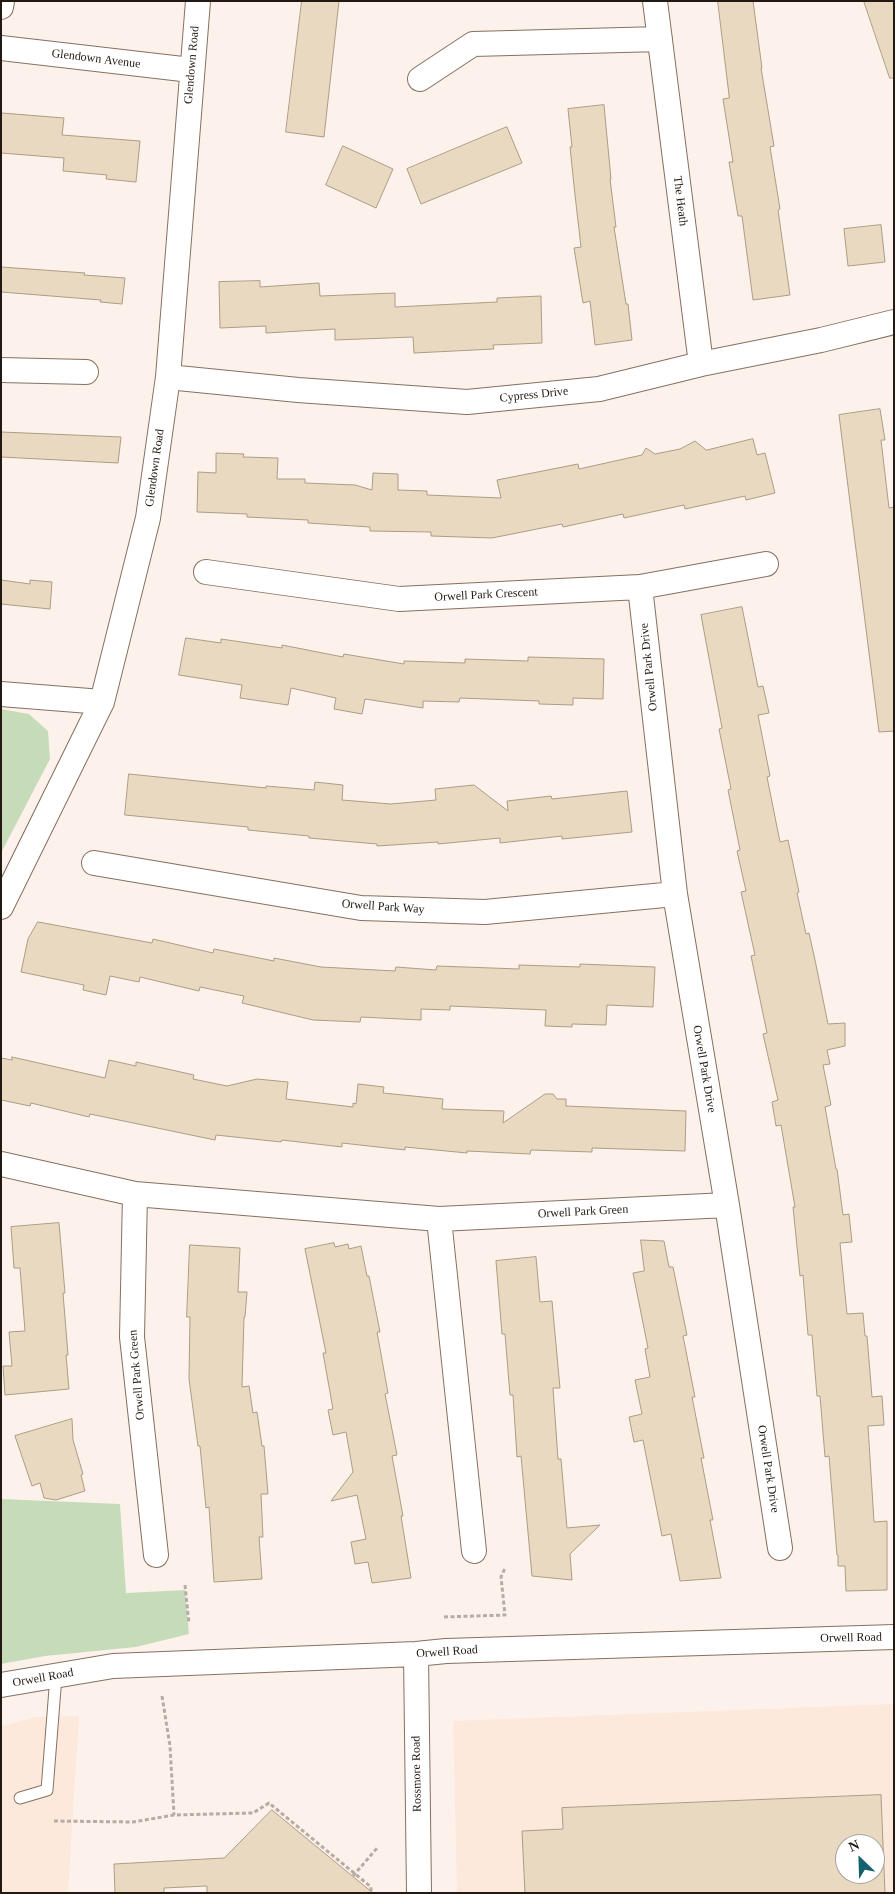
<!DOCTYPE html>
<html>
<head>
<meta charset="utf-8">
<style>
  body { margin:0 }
  #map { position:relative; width:895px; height:1894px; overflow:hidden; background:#fcf2eb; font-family:Georgia,serif }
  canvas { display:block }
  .frame { position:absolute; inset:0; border:2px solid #221912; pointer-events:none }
  .north { position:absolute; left:835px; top:1834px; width:50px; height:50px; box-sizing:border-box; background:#fff; border:1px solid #a7a3a0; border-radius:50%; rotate:336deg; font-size:14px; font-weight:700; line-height:20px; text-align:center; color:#221912 }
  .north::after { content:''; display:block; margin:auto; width:18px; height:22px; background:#16616e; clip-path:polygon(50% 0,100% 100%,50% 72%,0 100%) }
</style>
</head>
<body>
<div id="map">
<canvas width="895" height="1894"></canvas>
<div class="frame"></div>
<div class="north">N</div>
</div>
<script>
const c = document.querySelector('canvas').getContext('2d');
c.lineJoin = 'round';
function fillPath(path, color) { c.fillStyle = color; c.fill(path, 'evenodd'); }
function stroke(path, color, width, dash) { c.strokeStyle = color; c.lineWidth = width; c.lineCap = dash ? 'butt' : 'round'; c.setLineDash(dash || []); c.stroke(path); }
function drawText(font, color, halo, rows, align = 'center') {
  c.font = font + ' Georgia,serif'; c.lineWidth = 5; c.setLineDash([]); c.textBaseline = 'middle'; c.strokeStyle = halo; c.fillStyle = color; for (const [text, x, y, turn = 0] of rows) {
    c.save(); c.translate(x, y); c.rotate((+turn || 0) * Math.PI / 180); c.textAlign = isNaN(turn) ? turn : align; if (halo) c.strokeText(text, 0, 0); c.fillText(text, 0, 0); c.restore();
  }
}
const built = new Path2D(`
  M 894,1704 L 894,1893 L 457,1893 L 453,1721 ZM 845,1844 L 875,1844 L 875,1874 L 845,1874 Z
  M 79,1716 L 68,1893 L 1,1893 L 1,1726 L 36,1717 Z`);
const green = new Path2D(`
  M 1,709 L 29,714 L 48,731 L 50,759 L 1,853 Z
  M 1,1499 L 120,1504 L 126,1593 L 185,1590 L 189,1634 L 136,1647 L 45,1656 L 1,1664 Z`);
const building = new Path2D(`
  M 302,1 L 339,1 L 324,137 L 286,132 Z
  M 718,1 L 753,1 L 762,68 L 761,68 L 774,146 L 770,147 L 780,209 L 778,210 L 790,295 L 753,300 L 742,216 L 738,216 L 729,162 L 733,162 L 723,99 L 729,98 Z
  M 864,1 L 894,1 L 894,78 L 890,78 Z
  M 604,105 L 611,179 L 610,179 L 616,227 L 614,227 L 626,304 L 628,304 L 632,340 L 595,345 L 590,301 L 583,303 L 574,248 L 581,247 L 575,195 L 570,147 L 572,147 L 568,109 Z
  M 2,113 L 64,118 L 62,135 L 140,141 L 136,182 L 106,179 L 107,175 L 63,171 L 64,158 L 1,153 Z
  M 507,127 L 522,163 L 421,204 L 407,169 Z
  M 343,146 L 393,169 L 376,208 L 326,185 Z
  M 881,225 L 885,262 L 848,266 L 844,229 Z
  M 1,267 L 85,273 L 84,275 L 125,278 L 122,304 L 100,302 L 101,300 L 1,292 Z
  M 260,281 L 260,287 L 319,283 L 320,296 L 395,293 L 395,307 L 497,302 L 497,298 L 541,296 L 542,343 L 493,345 L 494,349 L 414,353 L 413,337 L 335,340 L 335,329 L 266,333 L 266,326 L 220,328 L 219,282 Z
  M 880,409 L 885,440 L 881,440 L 889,508 L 894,507 L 894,731 L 879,732 L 839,415 Z
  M 1,432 L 121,437 L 118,463 L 1,457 Z
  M 753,439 L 757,455 L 765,453 L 775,493 L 746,500 L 745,496 L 685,509 L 684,505 L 624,518 L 623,514 L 563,527 L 562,524 L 492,538 L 431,536 L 431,532 L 370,531 L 370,527 L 308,523 L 308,520 L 247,517 L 247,514 L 197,512 L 198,472 L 216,473 L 216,453 L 244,454 L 243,457 L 278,458 L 277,479 L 305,479 L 305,483 L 355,485 L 372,490 L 373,473 L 398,474 L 398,490 L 427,491 L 427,495 L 501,498 L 497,480 L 578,464 L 579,469 L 642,455 L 646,448 L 655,454 L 680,449 L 695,441 L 706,450 Z
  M 1,580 L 30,584 L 30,580 L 52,582 L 50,609 L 1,604 Z
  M 742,607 L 758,687 L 763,686 L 769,713 L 758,715 L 770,776 L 767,777 L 780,842 L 788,840 L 799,892 L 797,893 L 806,934 L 809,933 L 815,960 L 828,1024 L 845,1023 L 845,1046 L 827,1050 L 830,1064 L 823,1065 L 831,1105 L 825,1107 L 836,1169 L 837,1169 L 843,1215 L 849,1214 L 852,1242 L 840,1243 L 847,1314 L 863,1313 L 865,1336 L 867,1336 L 872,1397 L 882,1396 L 884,1425 L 868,1426 L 874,1522 L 887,1521 L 887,1590 L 846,1591 L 845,1566 L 838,1566 L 838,1555 L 837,1555 L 829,1456 L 825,1457 L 820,1396 L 817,1396 L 812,1335 L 808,1335 L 803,1275 L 800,1276 L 793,1207 L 795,1207 L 781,1125 L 776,1126 L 772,1102 L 778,1100 L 763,1034 L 767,1033 L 751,956 L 755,955 L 741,892 L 746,891 L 737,851 L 740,850 L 728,790 L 731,789 L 719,729 L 722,728 L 701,615 Z
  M 186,638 L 221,643 L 221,639 L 282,648 L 282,645 L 343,657 L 344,654 L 404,664 L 404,661 L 465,663 L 465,659 L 528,661 L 528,657 L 604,659 L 603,699 L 573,698 L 573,705 L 539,704 L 539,701 L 460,698 L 459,702 L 423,701 L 423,708 L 365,699 L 362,714 L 334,709 L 336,698 L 291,688 L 288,705 L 240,698 L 242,685 L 179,675 Z
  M 129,774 L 266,788 L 266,786 L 314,790 L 315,782 L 343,785 L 342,800 L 391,804 L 436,800 L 435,789 L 474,785 L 508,811 L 507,801 L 551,796 L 552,799 L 627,791 L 632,832 L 562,839 L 562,836 L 500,843 L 500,838 L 438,844 L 438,842 L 377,846 L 377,844 L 309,838 L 309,836 L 248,830 L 248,827 L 125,815 Z
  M 38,922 L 152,943 L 153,939 L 213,953 L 214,949 L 274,961 L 274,958 L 321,967 L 395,971 L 396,967 L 436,970 L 437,966 L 519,969 L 519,965 L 580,967 L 580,964 L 655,967 L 653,1007 L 607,1005 L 606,1025 L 572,1024 L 572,1027 L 545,1026 L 546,1010 L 450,1006 L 450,1010 L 421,1009 L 421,1020 L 361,1017 L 360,1022 L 313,1020 L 242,1003 L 244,996 L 200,987 L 199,991 L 140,977 L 139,982 L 110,976 L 106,995 L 83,990 L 84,985 L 21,972 L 28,939 Z
  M 12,1057 L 105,1078 L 109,1060 L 136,1066 L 136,1062 L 194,1075 L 193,1079 L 227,1086 L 257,1079 L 288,1082 L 286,1099 L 353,1107 L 353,1103 L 356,1104 L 358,1084 L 384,1087 L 383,1093 L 443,1099 L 442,1109 L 504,1111 L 503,1123 L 545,1094 L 553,1094 L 557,1099 L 566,1099 L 566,1106 L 686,1111 L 685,1151 L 592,1148 L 592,1152 L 531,1150 L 530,1154 L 467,1151 L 467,1153 L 405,1147 L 405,1150 L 342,1143 L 342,1147 L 282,1140 L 281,1142 L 216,1135 L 215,1140 L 90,1114 L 89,1117 L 31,1103 L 30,1106 L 1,1100 L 1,1058 L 12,1060 Z
  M 59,1223 L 65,1293 L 63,1293 L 68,1355 L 66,1355 L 69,1389 L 5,1395 L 3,1366 L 12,1366 L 9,1332 L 25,1331 L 20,1268 L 14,1268 L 11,1227 Z
  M 641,1240 L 664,1241 L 669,1267 L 673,1267 L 687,1335 L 683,1336 L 695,1397 L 692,1397 L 704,1458 L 701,1458 L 713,1520 L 710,1520 L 721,1578 L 680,1581 L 671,1534 L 662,1536 L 643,1440 L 634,1442 L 629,1417 L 642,1414 L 635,1380 L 650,1377 L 645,1349 L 648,1348 L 633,1273 L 644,1271 Z
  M 334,1243 L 335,1247 L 348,1244 L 349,1249 L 361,1246 L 367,1276 L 369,1276 L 380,1332 L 377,1332 L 388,1393 L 385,1394 L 397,1455 L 392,1456 L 403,1516 L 401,1516 L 411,1578 L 372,1583 L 368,1562 L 355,1564 L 351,1542 L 366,1539 L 357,1495 L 331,1501 L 353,1472 L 346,1432 L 333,1435 L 328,1410 L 333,1409 L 323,1353 L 326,1353 L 305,1249 Z
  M 190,1245 L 240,1248 L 238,1292 L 247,1292 L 245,1317 L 244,1317 L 242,1387 L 249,1386 L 253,1413 L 257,1412 L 262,1446 L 264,1446 L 268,1494 L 261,1494 L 263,1537 L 259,1537 L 262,1579 L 214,1582 L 209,1507 L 206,1508 L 200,1446 L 198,1446 L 189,1379 L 190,1317 L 187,1317 Z
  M 536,1257 L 540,1302 L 552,1301 L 560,1388 L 553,1388 L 558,1459 L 561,1459 L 567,1528 L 600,1525 L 570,1554 L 572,1580 L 532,1576 L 521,1456 L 517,1457 L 513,1395 L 510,1395 L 505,1334 L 502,1334 L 496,1261 Z
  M 72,1419 L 73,1440 L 83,1474 L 81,1475 L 85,1491 L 56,1500 L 44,1498 L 40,1483 L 32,1486 L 15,1436 Z
  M 881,1795 L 885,1893 L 525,1893 L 522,1831 L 563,1829 L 562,1808 ZM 845,1844 L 875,1844 L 875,1874 L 845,1874 Z
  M 272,1810 L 373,1893 L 207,1893 L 207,1886 L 164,1888 L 164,1893 L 115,1893 L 114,1864 L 224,1858 Z`);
const path = new Path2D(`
  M 185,1585 L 189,1624
  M 444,1617 L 505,1615 L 501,1577 L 505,1568
  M 162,1696 L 170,1746 L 174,1815
  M 54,1821 L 133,1822 L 174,1815 L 253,1813 L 269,1803 L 371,1887 L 371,1893
  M 353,1876 L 378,1847`);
const lane = new Path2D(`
  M 20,1798 L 47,1790 L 56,1676`);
const street = new Path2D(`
  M 655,1 L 701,364
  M 1,7 L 2,1
  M 1,48 L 191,70
  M 420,79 L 473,44 L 660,39
  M 1,370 L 86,372
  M 168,377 L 298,390 L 467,402 L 599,389 L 701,364 L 821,340 L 894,322
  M 206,572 L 399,599 L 640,587 L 766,564
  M 640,587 L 675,894 L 727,1205 L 780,1548
  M 1,694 L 102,702
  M 94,863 L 361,908 L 485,912 L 675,894
  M 1,907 L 102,702 L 148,518 L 168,377 L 198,1
  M 1,1164 L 135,1194 L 439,1219 L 727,1205
  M 135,1194 L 132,1337 L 156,1555
  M 439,1219 L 474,1551
  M 416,1654 L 419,1893
  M 1,1685 L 113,1666 L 416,1654 L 446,1651 L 894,1637`);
const streetNames = [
  ["Glendown Avenue",96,59,7],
  ["Glendown Road",192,65,-85],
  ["The Heath",680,201,83],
  ["Cypress Drive",534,395,-6],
  ["Glendown Road",155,468,-82],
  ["Orwell Park Crescent",486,595,-3],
  ["Orwell Park Drive",649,667,-96],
  ["Orwell Park Way",383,907,4],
  ["Orwell Park Drive",704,1069,80],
  ["Orwell Park Green",583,1212,-3],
  ["Orwell Park Green",137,1375,-95],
  ["Orwell Park Drive",768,1469,81],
  ["Orwell Road",851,1638,-1],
  ["Orwell Road",447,1652,-4],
  ["Orwell Road",43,1678,-10],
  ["Rossmore Road",417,1774,-91]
];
fillPath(built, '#fce9db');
fillPath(green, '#c6dcb9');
fillPath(building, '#ead9c1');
stroke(building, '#ac9c85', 1);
stroke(lane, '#867060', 13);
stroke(street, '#867060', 26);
stroke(path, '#b6aca5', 3, [4, 2.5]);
stroke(lane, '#fff', 11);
stroke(street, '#fff', 24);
drawText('12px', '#221912', '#fff', streetNames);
</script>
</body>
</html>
